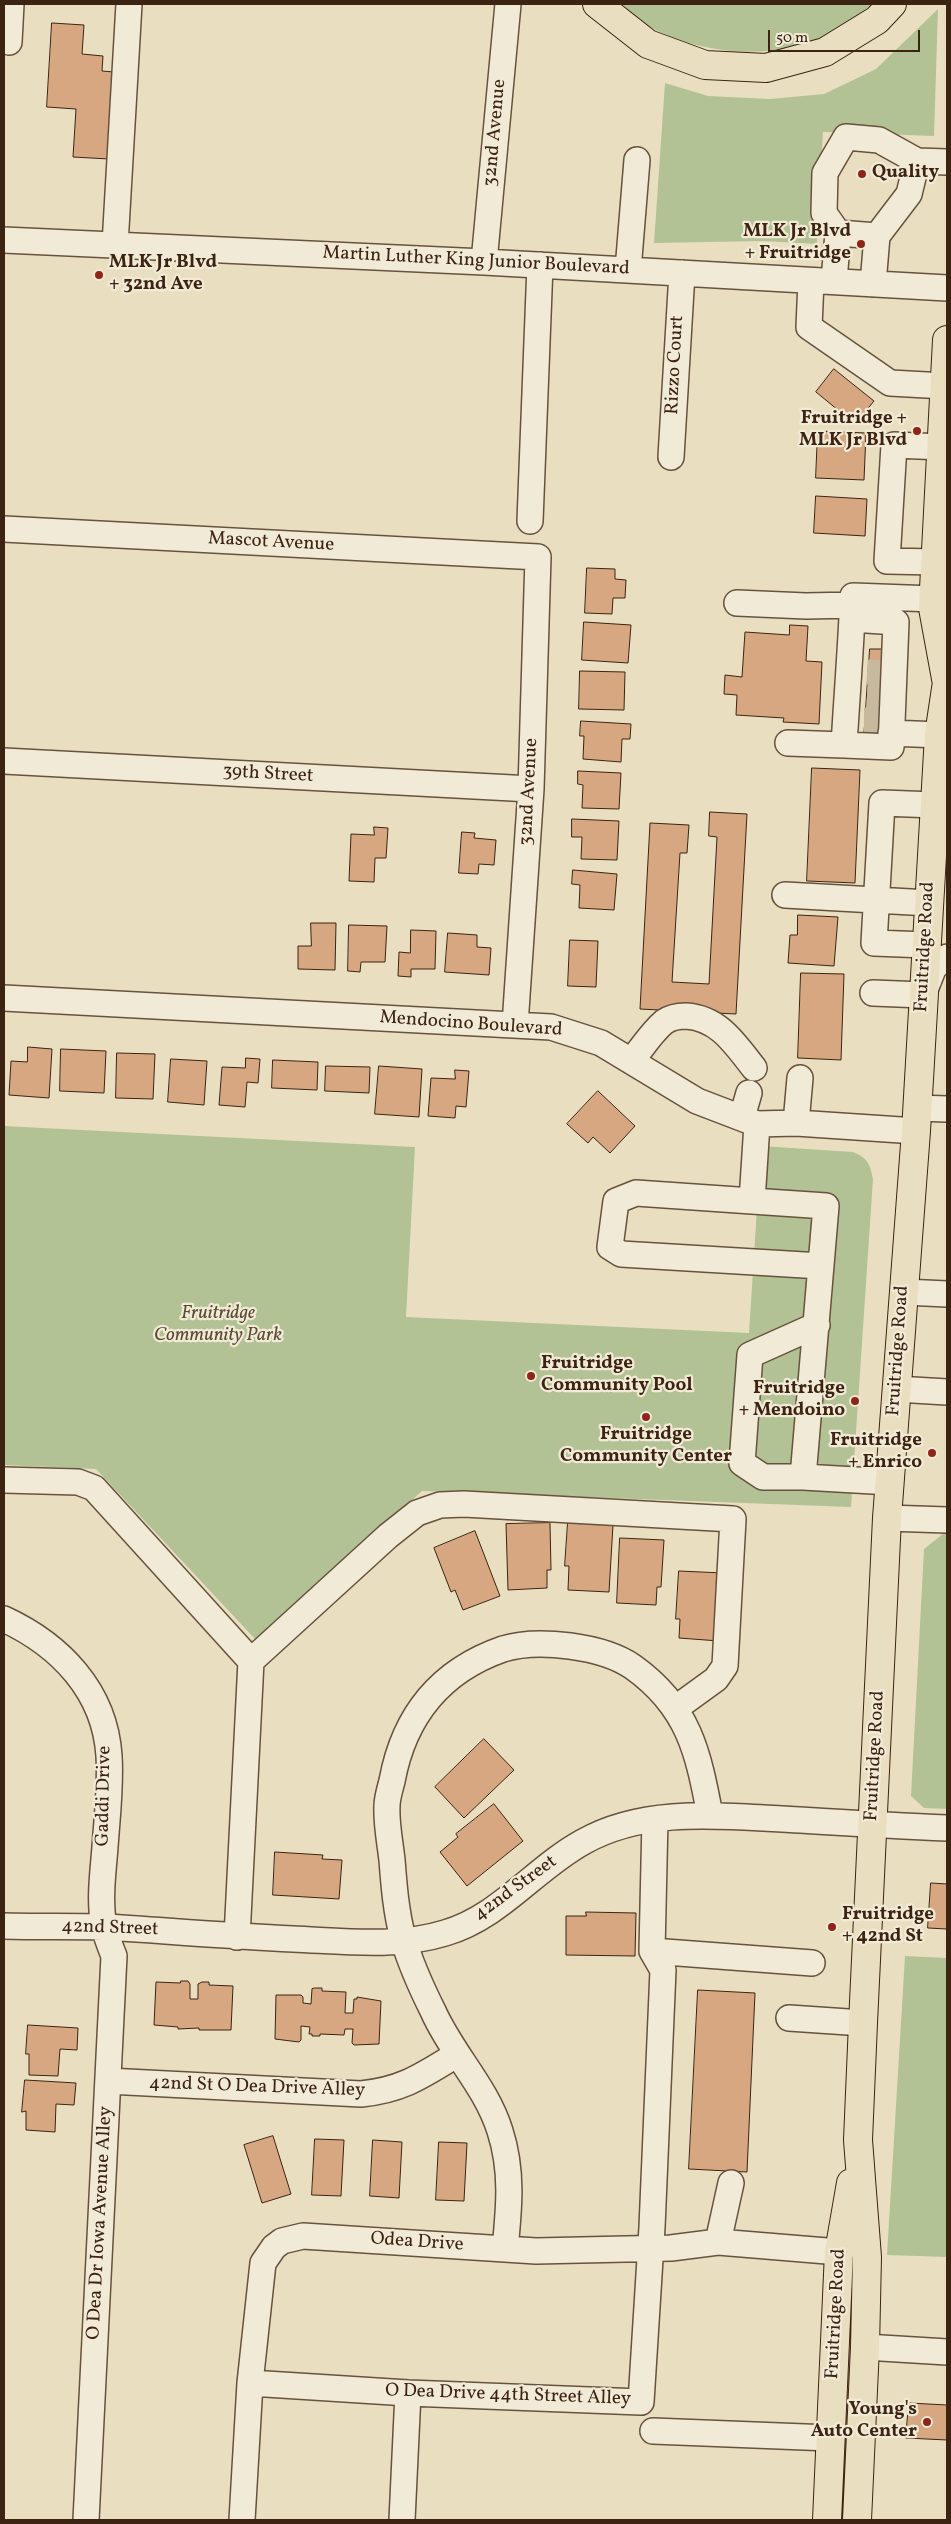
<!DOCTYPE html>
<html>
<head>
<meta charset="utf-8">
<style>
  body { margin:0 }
  #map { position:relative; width:951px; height:2524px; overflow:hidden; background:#e9dfc0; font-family:Vollkorn,serif }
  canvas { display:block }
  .frame { position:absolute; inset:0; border:5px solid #3c2312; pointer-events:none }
  .scale { position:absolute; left:768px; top:30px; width:152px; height:22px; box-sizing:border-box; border:2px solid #3c2312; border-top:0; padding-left:6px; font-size:15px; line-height:18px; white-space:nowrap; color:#3c2312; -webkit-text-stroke:4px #f1ead6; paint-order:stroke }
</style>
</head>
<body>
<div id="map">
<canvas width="951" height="2524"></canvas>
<div class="frame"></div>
<div class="scale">50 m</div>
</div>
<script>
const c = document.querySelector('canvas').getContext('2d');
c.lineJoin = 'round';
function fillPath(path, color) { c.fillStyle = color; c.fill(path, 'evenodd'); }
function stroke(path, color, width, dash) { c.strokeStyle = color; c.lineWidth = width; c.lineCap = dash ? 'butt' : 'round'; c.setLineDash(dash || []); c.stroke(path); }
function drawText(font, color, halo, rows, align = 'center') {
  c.font = font + ' Vollkorn,serif'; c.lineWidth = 4.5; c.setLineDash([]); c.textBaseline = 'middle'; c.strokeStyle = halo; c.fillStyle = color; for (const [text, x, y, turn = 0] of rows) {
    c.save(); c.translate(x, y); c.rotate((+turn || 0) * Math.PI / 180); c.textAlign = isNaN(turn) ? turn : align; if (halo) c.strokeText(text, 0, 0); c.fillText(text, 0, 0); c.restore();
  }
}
const green = new Path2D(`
  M 622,4 L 872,4 C 863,11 853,22 842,28 C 782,62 708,58 648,26 C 638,21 630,11 622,4 Z
  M 938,9 L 934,136 L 823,132 L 817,244 L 763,241 L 654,243 L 665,83 L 708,96 L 770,99 L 824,94 L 876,69 Z
  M 4,1126 L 415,1147 L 406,1317 L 749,1333 L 761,1146 L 853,1152 C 868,1158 870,1164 873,1179 L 851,1507 L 422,1491 L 256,1640 L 96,1469 L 4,1465 Z
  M 944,1533 L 947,1533 L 947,1809 L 924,1808 L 911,1796 L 924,1549 Z
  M 905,1956 L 947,1958 L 947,2257 L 887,2255 Z`);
const building = new Path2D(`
  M 52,23 L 84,25 L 82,54 L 103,56 L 102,71 L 114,72 L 109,159 L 73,157 L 76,109 L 47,107 Z
  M 834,369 L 874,401 L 855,424 L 816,392 Z
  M 818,431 L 866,433 L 864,480 L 816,478 Z
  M 816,496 L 867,499 L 865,536 L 814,533 Z
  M 587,568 L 615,569 L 615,579 L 626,580 L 625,598 L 613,598 L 612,614 L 585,613 Z
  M 584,622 L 631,625 L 628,663 L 582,660 Z
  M 790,625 L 808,626 L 806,661 L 822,662 L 819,724 L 783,722 L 784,718 L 736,715 L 737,695 L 724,694 L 725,675 L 742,677 L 745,632 L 789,635 Z
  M 870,649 L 888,649 L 882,740 L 864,739 Z
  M 580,671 L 625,672 L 624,710 L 579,709 Z
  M 581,721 L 631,724 L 630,739 L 622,739 L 621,762 L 583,759 L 584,736 L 580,736 Z
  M 812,768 L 860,770 L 855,883 L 807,881 Z
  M 578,771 L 621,773 L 619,809 L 582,808 L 583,785 L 578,784 Z
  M 710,812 L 747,814 L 736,1014 L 640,1009 L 650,823 L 689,825 L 687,853 L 680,853 L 672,982 L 709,984 L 717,837 L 709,836 Z
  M 572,819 L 619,821 L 617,860 L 581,859 L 582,837 L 572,837 Z
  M 374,827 L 388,828 L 386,858 L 375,858 L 374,882 L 349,881 L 351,834 L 374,835 Z
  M 462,832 L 475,833 L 474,838 L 496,840 L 494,865 L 479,864 L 478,874 L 459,873 Z
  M 573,870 L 617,874 L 614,910 L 579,908 L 580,885 L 572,884 Z
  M 798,915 L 838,917 L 834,966 L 788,963 L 790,935 L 797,935 Z
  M 311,923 L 336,923 L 335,970 L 298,969 L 298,946 L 311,946 Z
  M 349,925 L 387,926 L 385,962 L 361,962 L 360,972 L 348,971 Z
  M 411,930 L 436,931 L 435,969 L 411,969 L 411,977 L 398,976 L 399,952 L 410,953 Z
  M 448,933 L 477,935 L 477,947 L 491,948 L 489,975 L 445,972 Z
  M 570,940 L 598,941 L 596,987 L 568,986 Z
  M 801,973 L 844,974 L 841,1060 L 798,1058 Z
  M 28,1047 L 52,1049 L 49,1098 L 9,1095 L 11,1061 L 27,1062 Z
  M 61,1049 L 106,1051 L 104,1093 L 60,1091 Z
  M 117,1053 L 155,1054 L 153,1099 L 116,1098 Z
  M 246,1058 L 260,1059 L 258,1083 L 247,1082 L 245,1107 L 219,1105 L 222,1067 L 245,1068 Z
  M 171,1059 L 207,1061 L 204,1105 L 168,1102 Z
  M 273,1060 L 318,1062 L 317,1090 L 272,1088 Z
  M 326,1066 L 370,1067 L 369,1093 L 325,1091 Z
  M 379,1066 L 422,1069 L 419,1117 L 375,1114 Z
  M 455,1070 L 469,1071 L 466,1107 L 456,1106 L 455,1118 L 428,1116 L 431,1078 L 455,1079 Z
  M 598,1091 L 635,1126 L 610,1153 L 593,1137 L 588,1143 L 567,1124 Z
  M 568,1522 L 613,1525 L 609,1592 L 568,1590 L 569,1566 L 565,1566 Z
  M 550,1523 L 551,1570 L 547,1570 L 547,1588 L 508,1590 L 506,1524 Z
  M 475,1531 L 500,1596 L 463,1610 L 455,1590 L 451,1592 L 434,1548 Z
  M 620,1538 L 664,1540 L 661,1587 L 657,1587 L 656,1605 L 617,1603 Z
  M 679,1571 L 723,1573 L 719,1641 L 679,1638 L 680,1619 L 676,1619 Z
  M 484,1739 L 514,1770 L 464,1818 L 435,1787 Z
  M 494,1804 L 523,1841 L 467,1886 L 440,1852 L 458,1837 L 456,1834 Z
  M 275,1852 L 323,1855 L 322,1859 L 342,1860 L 339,1899 L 273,1895 Z
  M 931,1883 L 947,1884 L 947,1929 L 928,1928 Z
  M 586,1912 L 636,1913 L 635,1956 L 566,1955 L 566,1916 L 586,1916 Z
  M 181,1981 L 188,1981 L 190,1984 L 190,1999 L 198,1999 L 198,1984 L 202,1982 L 209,1982 L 209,1985 L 233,1986 L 231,2030 L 199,2030 L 199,2028 L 178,2029 L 178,2027 L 154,2025 L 156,1982 L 180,1983 Z
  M 315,1988 L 322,1988 L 322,1991 L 346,1992 L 345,2013 L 353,2013 L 354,1999 L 357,1999 L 357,1997 L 381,2001 L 379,2044 L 354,2045 L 352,2043 L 353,2029 L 345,2029 L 344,2035 L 320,2034 L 320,2036 L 312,2036 L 312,2034 L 309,2034 L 310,2027 L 301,2026 L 301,2040 L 299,2042 L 275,2039 L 276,1995 L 301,1995 L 303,1997 L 303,2003 L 311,2004 L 312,1989 Z
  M 698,1990 L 755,1993 L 747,2172 L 689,2169 Z
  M 28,2025 L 78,2028 L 77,2050 L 60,2049 L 58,2076 L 29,2075 L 29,2054 L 26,2054 Z
  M 25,2080 L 76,2083 L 74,2105 L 56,2104 L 55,2132 L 26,2130 L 26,2111 L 22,2112 Z
  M 273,2136 L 291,2194 L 262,2203 L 244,2145 Z
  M 315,2139 L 344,2140 L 341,2196 L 312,2195 Z
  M 373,2140 L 402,2142 L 399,2198 L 370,2196 Z
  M 439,2142 L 467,2143 L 464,2201 L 436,2200 Z
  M 909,2403 L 947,2405 L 947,2440 L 906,2438 Z`);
const minorTunnel = new Path2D(`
  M 867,672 L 887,673
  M 867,695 L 884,696
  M 864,720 L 883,720`);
const minor = new Path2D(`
  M 9,42 L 11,4
  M 838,233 L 877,236 L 909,194 L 917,161
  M 4,240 L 484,262 L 947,288
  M 115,245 L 129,4
  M 484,262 L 508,4
  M 628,270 L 637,160
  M 811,281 L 809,327 L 890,383 L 945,386
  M 834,281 L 838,233 L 824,213 L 825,173 L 846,137 L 879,140 L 917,161 L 947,162
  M 873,284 L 877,236
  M 671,457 L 682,273
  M 530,521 L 540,265
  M 4,529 L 538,557 L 531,789 L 515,1025
  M 936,562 L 887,561 L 894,445 L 943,447
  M 737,603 L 806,606 L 853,605
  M 852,619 L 896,622 L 891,747 L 844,745 C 847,695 851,645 853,596 L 934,599
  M 891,733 L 939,735 L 946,753
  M 788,743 L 844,745
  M 4,761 L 531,789
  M 785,895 L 929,903
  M 926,945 L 874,943 L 882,803 L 935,805
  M 873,993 L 923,995 L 934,967 L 947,957
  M 4,998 L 551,1027 L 601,1043 L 697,1101 L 757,1124 L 796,1123 L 916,1131
  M 632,1060 C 642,1048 652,1032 664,1022 C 671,1017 679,1016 686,1016 C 719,1018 735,1044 754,1068
  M 917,1108 L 947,1109
  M 742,1117 L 749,1093
  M 796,1123 L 800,1078
  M 757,1124 L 752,1201 L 826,1206 L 803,1477 L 890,1482
  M 752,1201 L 636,1193 L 616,1201 L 610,1247 L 621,1254 L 821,1266
  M 904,1292 L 947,1294
  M 896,1389 L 947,1392
  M 803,1477 L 763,1477 L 742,1463 L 750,1355 L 817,1325
  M 4,1480 L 78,1482 L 94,1488 L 251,1661
  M 887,1518 L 947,1520
  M 4,1619 C 60,1645 105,1691 109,1756 C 111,1786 107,1817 105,1847 C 103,1873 99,1900 104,1927 C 106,1936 110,1946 114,1956 L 86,2520
  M 655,1819 L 652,1951 L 812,1963
  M 4,1926 C 38,1927 73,1926 107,1927 C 169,1931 231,1936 293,1939 C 342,1941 397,1948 445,1933 C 500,1917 534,1869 583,1842 C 648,1805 729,1817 800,1820 C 849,1823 898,1826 947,1828
  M 237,1937 L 251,1661 L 388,1536 L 417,1513 L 440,1505 L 464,1504 L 733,1519 L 725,1666 L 716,1679 L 676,1708
  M 789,2018 L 863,2023
  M 108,2081 L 361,2094 C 402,2090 422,2076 456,2055
  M 718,2242 L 731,2183
  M 505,2249 C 509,2209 513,2171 500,2131 C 486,2086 452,2054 433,2011 C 423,1991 409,1959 403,1938 C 396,1912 394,1886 392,1860 C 390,1842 386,1823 387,1806 C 387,1798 390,1789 392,1781 C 404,1716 440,1671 503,1649 C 538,1638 603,1646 633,1667 C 689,1707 698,1752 710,1815
  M 865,2347 L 947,2352
  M 250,2383 L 408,2393 L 641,2402 L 652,2227 L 663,1970 L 652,1951
  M 653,2431 L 830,2438
  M 242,2520 L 250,2383 L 263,2263 L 274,2247 L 282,2241 L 303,2236 L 536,2251 L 671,2248 L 718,2242 L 839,2252
  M 402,2520 L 408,2393`);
const major = new Path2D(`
  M 947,684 L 933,608 L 947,340
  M 827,2520 L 839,2252 L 851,2183
  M 857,2520 L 865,2347 L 867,2257 L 858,2140 L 863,2023 L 887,1518 L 916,1131 L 939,735 L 947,682`);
const highway = new Path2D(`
  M 597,4 L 648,44 L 705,65 L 766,68 L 825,52 L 877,20 L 892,4`);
const markers = [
  [862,174,5,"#8f2418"],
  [861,244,5,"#8f2418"],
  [99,275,5,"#8f2418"],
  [917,431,5,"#8f2418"],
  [531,1376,5,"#8f2418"],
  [855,1401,5,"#8f2418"],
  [646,1417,5,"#8f2418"],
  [932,1453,5,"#8f2418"],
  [832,1927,5,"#8f2418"],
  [927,2422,5,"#8f2418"]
];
const streetNames = [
  ["32nd Avenue",496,133,-85],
  ["Martin Luther King Junior Boulevard",476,262,3],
  ["Rizzo Court",676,365,-87],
  ["Mascot Avenue",271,543,3],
  ["39th Street",268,775,3],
  ["32nd Avenue",530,792,-87],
  ["Fruitridge Road",926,947,-87],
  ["Mendocino Boulevard",471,1025,4],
  ["Fruitridge Road",899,1351,-86],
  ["Fruitridge Road",876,1756,-87],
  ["Gaddi Drive",105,1796,-89],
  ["42nd Street",516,1889,-36],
  ["42nd Street",110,1929,2],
  ["42nd St O Dea Drive Alley",257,2088,2],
  ["O Dea Dr Iowa Avenue Alley",101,2223,-87],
  ["Odea Drive",417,2243,4],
  ["Fruitridge Road",837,2314,-87],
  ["O Dea Drive 44th Street Alley",508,2396,2]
];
const poiNames = [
  ["Quality",872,174,"left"],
  ["MLK Jr Blvd",851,233],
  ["+ Fruitridge",851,255],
  ["MLK Jr Blvd",109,264,"left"],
  ["+ 32nd Ave",109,286,"left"],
  ["Fruitridge +",907,420],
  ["MLK Jr Blvd",907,442],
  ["Fruitridge",541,1365,"left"],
  ["Community Pool",541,1387,"left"],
  ["Fruitridge",845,1390],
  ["+ Mendoino",845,1412],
  ["Fruitridge",646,1436,"center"],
  ["Community Center",646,1458,"center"],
  ["Fruitridge",922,1442],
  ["+ Enrico",922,1464],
  ["Fruitridge",842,1916,"left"],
  ["+ 42nd St",842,1938,"left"],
  ["Young's",917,2411],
  ["Auto Center",917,2433]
];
const parkNames = [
  ["Fruitridge",218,1315],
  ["Community Park",218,1337]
];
fillPath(green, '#b3c295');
fillPath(building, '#d6a781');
stroke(building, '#3c2312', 1);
stroke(minorTunnel, '#c6b99d', 25, [25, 12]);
stroke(minor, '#67523e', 28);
stroke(major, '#3c2312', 30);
stroke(highway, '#3c2312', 30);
stroke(minor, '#f1ead6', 25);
stroke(major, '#e9dfc0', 28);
stroke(highway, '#e9dfc0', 28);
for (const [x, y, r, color] of markers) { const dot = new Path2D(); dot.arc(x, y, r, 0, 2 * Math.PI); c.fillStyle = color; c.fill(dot); stroke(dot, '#f1ead6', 2); }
drawText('19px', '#3c2312', '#f1ead6', streetNames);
drawText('bold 19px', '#3c2312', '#f1ead6', poiNames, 'right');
drawText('italic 19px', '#5a4b33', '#f1ead6', parkNames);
</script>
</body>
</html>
